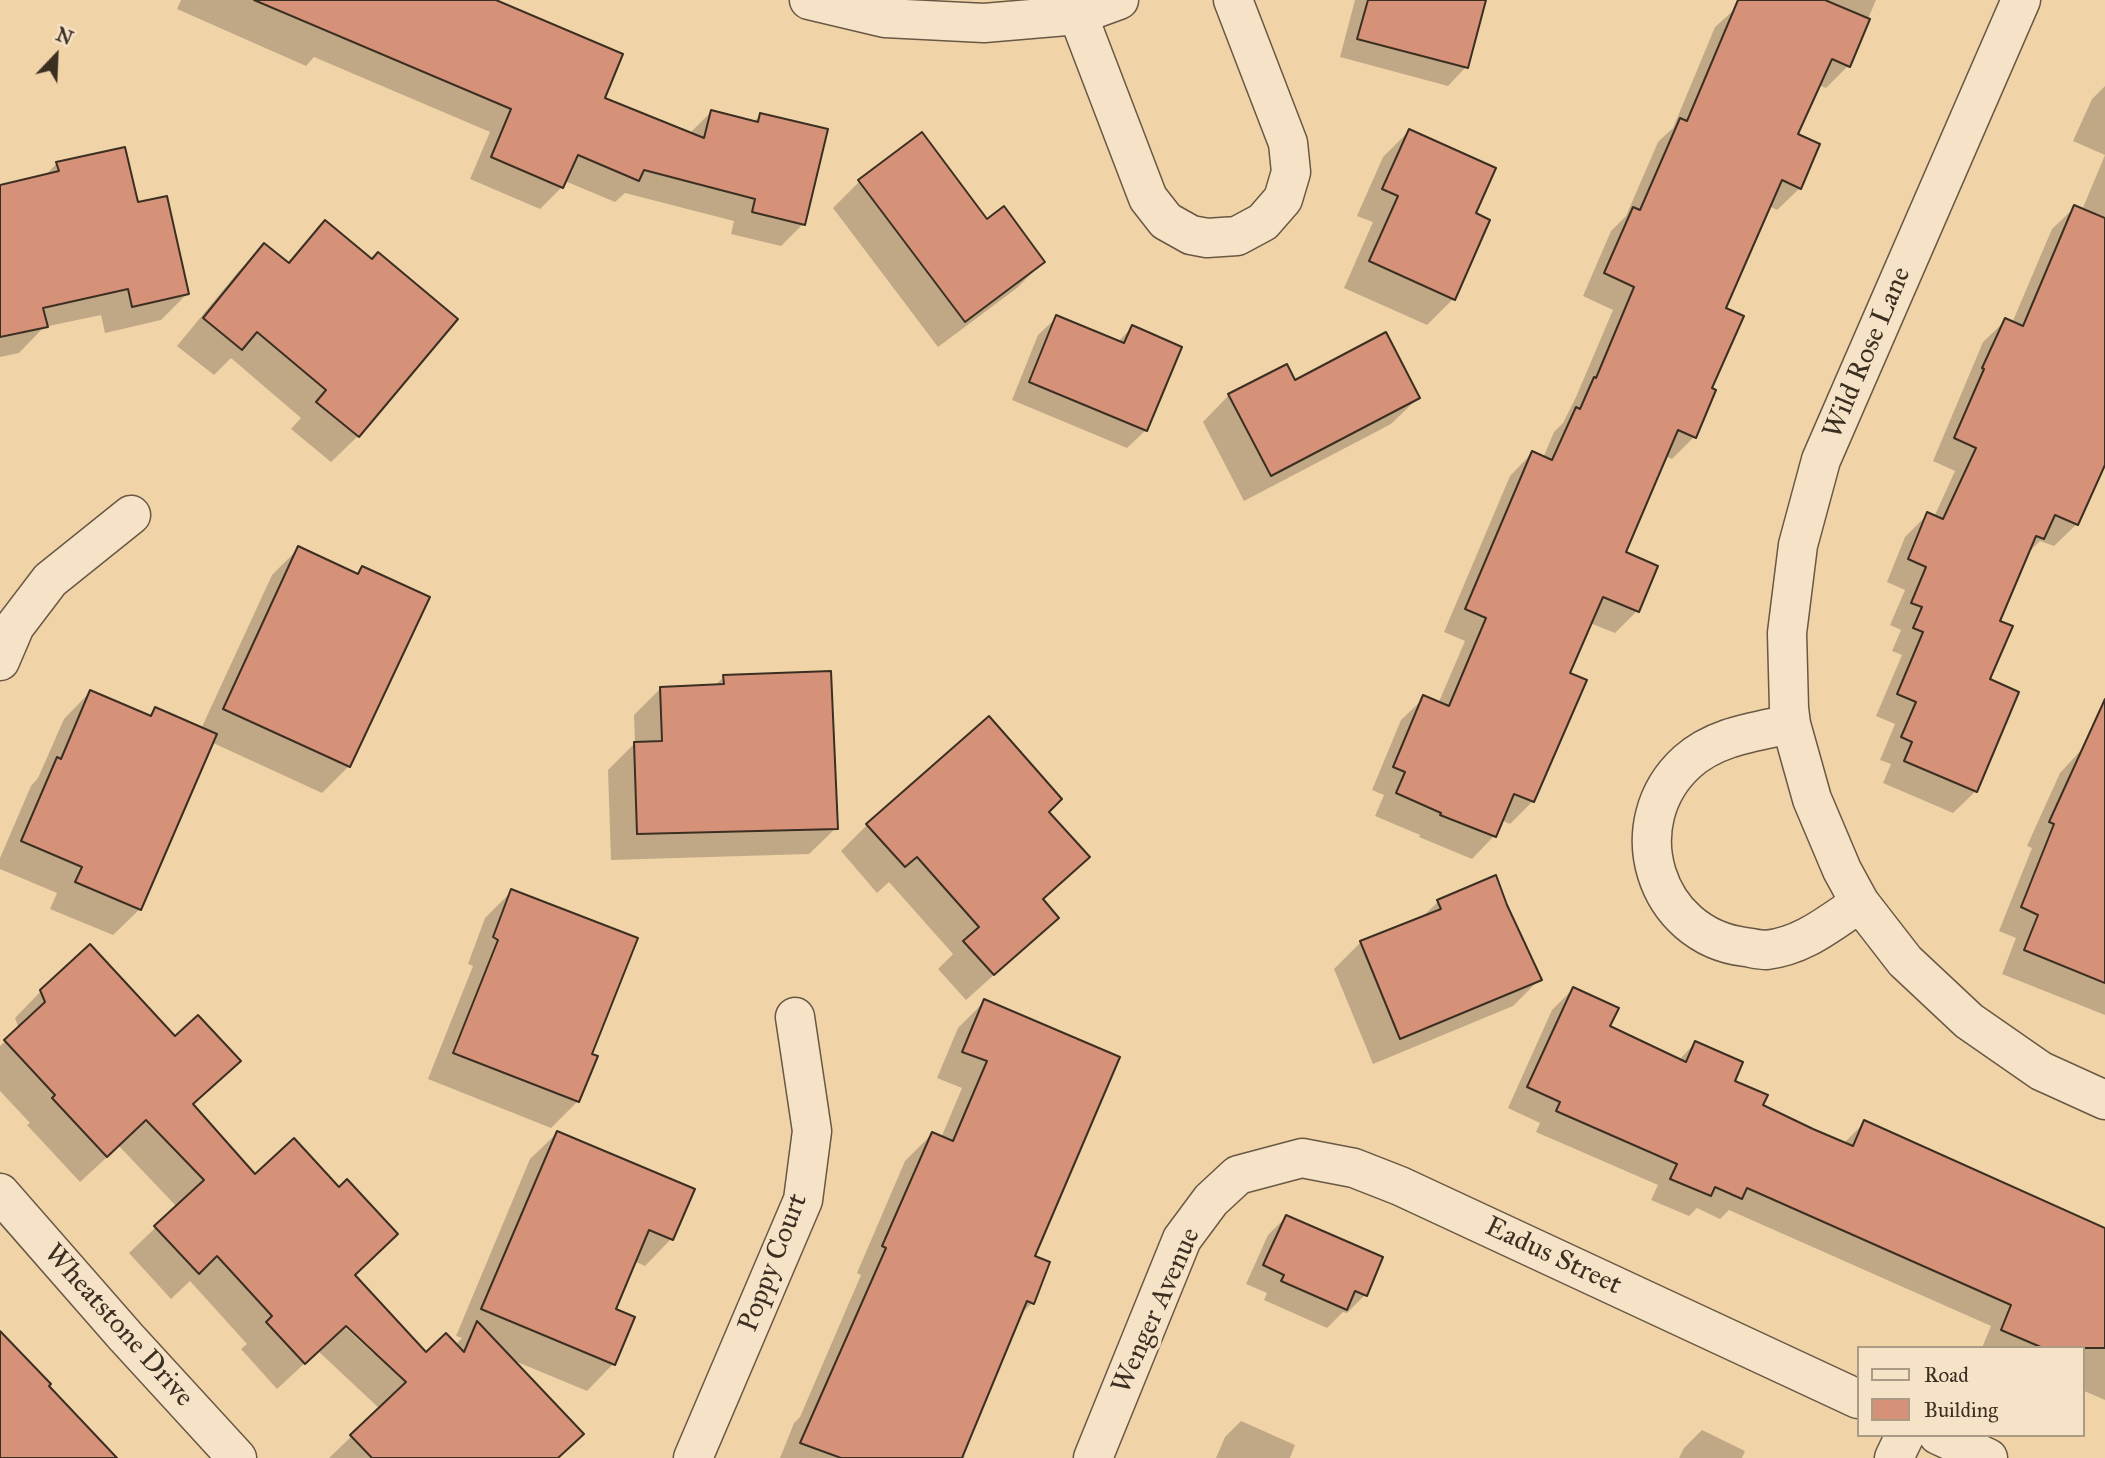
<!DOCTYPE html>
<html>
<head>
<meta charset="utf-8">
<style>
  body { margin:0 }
  #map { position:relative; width:2105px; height:1458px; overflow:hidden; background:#f1d3a8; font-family:"IM FELL Great Primer",serif }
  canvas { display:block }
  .legend { position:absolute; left:1857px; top:1346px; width:228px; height:91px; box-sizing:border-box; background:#f6e2c6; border:2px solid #ab9a84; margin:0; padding:9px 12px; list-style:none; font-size:21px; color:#3b2f22 }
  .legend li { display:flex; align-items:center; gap:14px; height:35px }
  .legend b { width:35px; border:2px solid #ab9a84 }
  .north { position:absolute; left:21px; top:21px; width:70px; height:70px; -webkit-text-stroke:5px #f6e2c6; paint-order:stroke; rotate:23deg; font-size:19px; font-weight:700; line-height:28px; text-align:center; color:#3b2f22 }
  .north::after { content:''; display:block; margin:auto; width:24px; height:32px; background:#3b2f22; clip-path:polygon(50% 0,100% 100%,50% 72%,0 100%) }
</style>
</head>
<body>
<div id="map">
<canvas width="2105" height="1458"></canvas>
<ul class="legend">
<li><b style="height:9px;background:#f6e2c6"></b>Road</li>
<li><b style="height:19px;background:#d69279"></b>Building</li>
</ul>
<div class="north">N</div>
</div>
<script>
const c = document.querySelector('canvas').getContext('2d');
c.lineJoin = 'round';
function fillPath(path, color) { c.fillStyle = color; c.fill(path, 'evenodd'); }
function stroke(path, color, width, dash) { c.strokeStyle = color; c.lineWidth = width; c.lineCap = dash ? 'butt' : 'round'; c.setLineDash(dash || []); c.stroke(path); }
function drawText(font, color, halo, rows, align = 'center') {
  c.font = font + ' "IM FELL Great Primer",serif'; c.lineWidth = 7; c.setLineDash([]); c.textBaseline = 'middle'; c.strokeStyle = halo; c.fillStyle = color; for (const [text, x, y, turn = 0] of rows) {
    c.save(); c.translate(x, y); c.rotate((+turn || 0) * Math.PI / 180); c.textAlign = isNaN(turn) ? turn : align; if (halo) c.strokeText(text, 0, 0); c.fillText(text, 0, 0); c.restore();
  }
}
const shadow = new Path2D(`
  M 181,0 L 493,0 L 602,99 L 689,134 L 711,112 L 753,122 L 761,115 L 803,224 L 781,246 L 731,234 L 734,221 L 625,193 L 615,202 L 565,181 L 562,187 L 540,209 L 470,179 L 490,132 L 314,57 L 306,66 L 177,9 Z
  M 1355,0 L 1484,0 L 1466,67 L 1448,86 L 1340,57 Z
  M 1745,0 L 1876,0 L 1848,66 L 1826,88 L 1818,85 L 1796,135 L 1800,188 L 1777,210 L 1769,206 L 1724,309 L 1710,389 L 1694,437 L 1672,459 L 1665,456 L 1624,553 L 1637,611 L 1615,633 L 1590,623 L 1568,674 L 1584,681 L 1533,801 L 1510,824 L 1501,820 L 1494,836 L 1472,859 L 1419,837 L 1420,835 L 1375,816 L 1384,795 L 1372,790 L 1401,720 L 1424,698 L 1438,704 L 1465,641 L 1444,632 L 1510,476 L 1532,453 L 1543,458 L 1554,432 L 1563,423 L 1576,397 L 1613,310 L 1583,296 L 1611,231 L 1626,216 L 1658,142 L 1673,128 L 1715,27 Z
  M 2105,86 L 2105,155 L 2073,141 L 2092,99 Z
  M 1409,131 L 1473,214 L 1453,299 L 1427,325 L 1344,288 L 1373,222 L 1357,216 L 1383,157 Z
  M 921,135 L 987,222 L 1043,262 L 1017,288 L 938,347 L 833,208 L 859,182 Z
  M 2105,155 L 2105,462 L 2077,524 L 2054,546 L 2040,541 L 2027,554 L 1998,622 L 1988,680 L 1976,791 L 1953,813 L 1883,783 L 1891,764 L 1880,760 L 1895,724 L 1876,716 L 1902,655 L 1892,651 L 1901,630 L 1890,625 L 1905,590 L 1887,582 L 1905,537 L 1927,515 L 1934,517 L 1955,471 L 1933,461 L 1983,342 L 2006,320 L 2012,323 L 2052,229 L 2075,207 L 2082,210 Z
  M 57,163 L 187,294 L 161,320 L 105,333 L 101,315 L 44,327 L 19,353 L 0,357 L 0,187 L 44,177 Z
  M 325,222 L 371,261 L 358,436 L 331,462 L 291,429 L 301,418 L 231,358 L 214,375 L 177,346 L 238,272 L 264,246 L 286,264 Z
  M 1057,317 L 1118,342 L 1132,327 L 1146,430 L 1127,448 L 1012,400 L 1038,335 Z
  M 1294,383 L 1418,398 L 1391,424 L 1244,501 L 1203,422 L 1229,395 Z
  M 299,548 L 355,575 L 363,568 L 349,766 L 322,793 L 211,742 L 140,909 L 113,935 L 50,909 L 57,893 L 0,869 L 0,858 L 31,786 L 38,778 L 64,719 L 90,692 L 148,716 L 155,709 L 201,729 L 272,575 Z
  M 724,677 L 836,828 L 809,854 L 611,860 L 608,770 L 635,743 L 634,715 L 661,688 L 714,686 Z
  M 2105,724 L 2105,1015 L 2002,974 L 2016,938 L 1999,931 L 2032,848 L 2027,846 L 2060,773 Z
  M 1047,812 L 1087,857 L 1042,900 L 1057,918 L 966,1000 L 938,969 L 953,954 L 889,882 L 877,893 L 841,851 L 867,825 Z
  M 512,891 L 590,1055 L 578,1101 L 551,1128 L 428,1079 L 473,966 L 468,964 L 485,918 Z
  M 1438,902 L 1505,906 L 1540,979 L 1513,1006 L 1373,1064 L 1334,969 L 1361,942 L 1420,919 Z
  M 1573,989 L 1608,1027 L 1678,1061 L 1695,1043 L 1733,1082 L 1761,1106 L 1844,1143 L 1865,1122 L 2105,1229 L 2105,1400 L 2082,1390 L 2082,1348 L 1982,1348 L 1991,1326 L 1729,1210 L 1720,1219 L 1697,1208 L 1689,1216 L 1651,1200 L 1658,1185 L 1536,1132 L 1540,1123 L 1508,1108 L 1552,1010 Z
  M 41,991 L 212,1087 L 192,1105 L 255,1177 L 353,1276 L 426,1354 L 455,1345 L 462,1338 L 456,1336 L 530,1159 L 557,1133 L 671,1239 L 645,1266 L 634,1261 L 614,1310 L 613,1364 L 587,1391 L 510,1359 L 557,1458 L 329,1458 L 380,1409 L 318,1351 L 277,1389 L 241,1349 L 247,1344 L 190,1281 L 171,1299 L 129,1253 L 177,1207 L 119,1146 L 80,1182 L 27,1125 L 30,1123 L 0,1091 L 0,1046 L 19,1029 L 15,1018 ZM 341,1319 L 370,1346 L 374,1354 L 338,1321 Z
  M 985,1001 L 1033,1257 L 1032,1303 L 1019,1316 L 962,1454 L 965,1456 L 964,1458 L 780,1458 L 794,1423 L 800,1417 L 861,1275 L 857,1273 L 905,1161 L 932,1134 L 941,1138 L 962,1088 L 937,1078 L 958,1028 Z
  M 1286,1217 L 1365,1295 L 1347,1313 L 1343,1312 L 1327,1328 L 1264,1300 L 1267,1293 L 1246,1284 L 1268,1235 Z
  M 1241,1421 L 1295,1445 L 1290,1458 L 1216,1458 L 1225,1437 Z
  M 1702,1430 L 1745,1451 L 1742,1458 L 1679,1458 L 1684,1448 Z`);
const building = new Path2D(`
  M 254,0 L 496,0 L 623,54 L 605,98 L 704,138 L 711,110 L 758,122 L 760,113 L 828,129 L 805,225 L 752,212 L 755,199 L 644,170 L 639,181 L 578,155 L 563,188 L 491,157 L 511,109 Z
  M 1368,0 L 1486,0 L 1468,68 L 1357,39 Z
  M 1738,0 L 1825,0 L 1870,19 L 1850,67 L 1832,59 L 1798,134 L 1820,144 L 1801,189 L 1782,180 L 1726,308 L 1744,316 L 1712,388 L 1716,390 L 1696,438 L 1678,430 L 1626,552 L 1658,566 L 1639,612 L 1603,597 L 1570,673 L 1587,680 L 1534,802 L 1514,794 L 1496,837 L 1440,815 L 1441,813 L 1396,793 L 1405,772 L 1393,767 L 1423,695 L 1449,706 L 1486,618 L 1465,609 L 1532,451 L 1552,460 L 1576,407 L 1580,409 L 1594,377 L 1596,378 L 1634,287 L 1604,273 L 1633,207 L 1640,210 L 1680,118 L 1687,121 Z
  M 1409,129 L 1496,168 L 1476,213 L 1490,220 L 1455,300 L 1369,261 L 1398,196 L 1382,189 Z
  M 922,132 L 987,219 L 1004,206 L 1045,262 L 965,322 L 858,180 Z
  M 125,147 L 138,202 L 167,196 L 189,294 L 132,307 L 128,289 L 43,308 L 48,327 L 0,337 L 0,185 L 59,171 L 56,162 Z
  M 2074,205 L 2105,218 L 2105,465 L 2078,525 L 2055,515 L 2044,539 L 2036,536 L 2000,621 L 2013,626 L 1990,679 L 2019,692 L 1977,792 L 1904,761 L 1912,742 L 1901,737 L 1916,702 L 1897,694 L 1923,632 L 1913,628 L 1922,607 L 1911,603 L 1926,567 L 1908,559 L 1927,512 L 1943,519 L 1976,448 L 1954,438 L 1984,369 L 1982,368 L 2005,318 L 2023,326 Z
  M 325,220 L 372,259 L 378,252 L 458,319 L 359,437 L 316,402 L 326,390 L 257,332 L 242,350 L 203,318 L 264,243 L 289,263 Z
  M 1056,315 L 1124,343 L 1132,325 L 1182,347 L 1147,431 L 1029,382 Z
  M 1386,332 L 1420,398 L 1271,476 L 1228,394 L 1287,364 L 1295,380 Z
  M 298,546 L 358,574 L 362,566 L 430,597 L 350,767 L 223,709 Z
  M 831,671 L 838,829 L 637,834 L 634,742 L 662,741 L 660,687 L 724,684 L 723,675 Z
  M 90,690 L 151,716 L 155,707 L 217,734 L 141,910 L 75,882 L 82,867 L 21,841 L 57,757 L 61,759 Z
  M 2105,699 L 2105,983 L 2024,950 L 2038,915 L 2021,907 L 2054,824 L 2049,822 Z
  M 989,716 L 1062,799 L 1049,812 L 1090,857 L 1043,899 L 1059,918 L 994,975 L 963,941 L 979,927 L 917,857 L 905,867 L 866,824 Z
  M 1496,875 L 1507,905 L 1542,980 L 1400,1039 L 1360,941 L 1441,909 L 1437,900 Z
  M 511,889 L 638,938 L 592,1054 L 598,1056 L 579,1102 L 453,1053 L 498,940 L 493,937 Z
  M 90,944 L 175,1036 L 198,1015 L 241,1061 L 193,1104 L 255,1174 L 294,1138 L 339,1187 L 347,1179 L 398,1234 L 355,1275 L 426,1352 L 446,1333 L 464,1352 L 477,1321 L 584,1434 L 558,1458 L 372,1458 L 350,1435 L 406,1382 L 346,1326 L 305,1364 L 266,1322 L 272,1316 L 217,1256 L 199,1274 L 154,1226 L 204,1180 L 146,1120 L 107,1157 L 52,1098 L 55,1095 L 4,1040 L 45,1002 L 40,990 Z
  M 1573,987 L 1619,1008 L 1610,1026 L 1686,1062 L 1695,1041 L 1743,1062 L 1735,1081 L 1768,1095 L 1763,1105 L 1813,1129 L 1853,1146 L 1864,1120 L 2105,1228 L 2105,1348 L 2043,1348 L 2001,1330 L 2011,1305 L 1747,1188 L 1742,1199 L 1715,1187 L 1711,1196 L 1670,1179 L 1677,1164 L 1556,1111 L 1560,1102 L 1527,1087 Z
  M 984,999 L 1120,1057 L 1035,1256 L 1050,1262 L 1034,1304 L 1027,1301 L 962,1458 L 841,1458 L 800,1443 L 886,1248 L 882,1246 L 932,1132 L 953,1141 L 987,1061 L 962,1052 Z
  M 557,1131 L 695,1189 L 673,1240 L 649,1230 L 616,1309 L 635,1317 L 615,1365 L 481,1309 Z
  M 1286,1215 L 1383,1257 L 1367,1296 L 1355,1291 L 1347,1310 L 1281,1281 L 1284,1275 L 1263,1265 Z
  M 0,1331 L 51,1384 L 49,1386 L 117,1458 L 0,1458 Z`);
const street = new Path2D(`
  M 809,0 L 885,18 L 984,23 L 1078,15 L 1119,0
  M 2021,0 L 1821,460 L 1798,545 L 1787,633 L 1789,708 L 1791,724 L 1812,799 L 1842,870 L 1860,903 L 1905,961 L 1969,1021 L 2041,1071 L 2105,1100
  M 1078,15 L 1148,198 L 1166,221 L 1191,235 L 1207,238 L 1237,236 L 1263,222 L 1283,199 L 1291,172 L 1288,143 L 1233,0
  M 0,661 L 15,626 L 50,580 L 131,515
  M 1791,724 C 1755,732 1716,736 1687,762 C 1620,823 1654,936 1745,947 C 1752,948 1759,950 1766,950 C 1803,946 1830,923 1860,903
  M 0,1193 L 126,1337 L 237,1458
  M 1938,1435 L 1988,1458
  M 693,1458 L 803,1200 L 812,1131 L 795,1017
  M 1093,1458 L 1182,1239 L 1211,1200 L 1238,1175 L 1302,1158 L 1354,1168 L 1400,1186 L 1858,1399
  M 1894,1458 L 1905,1435`);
const streetNames = [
  ["Wild Rose Lane",1868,353,-67],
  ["Eadus Street",1553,1257,25],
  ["Poppy Court",774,1263,-69],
  ["Wenger Avenue",1157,1311,-66],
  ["Wheatstone Drive",118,1326,48]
];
fillPath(shadow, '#0003');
fillPath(building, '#d69279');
stroke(building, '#3b2f22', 2);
stroke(street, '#685844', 41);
stroke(street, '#f6e2c6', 38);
drawText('28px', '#3b2f22', '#f6e2c6', streetNames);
</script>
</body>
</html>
